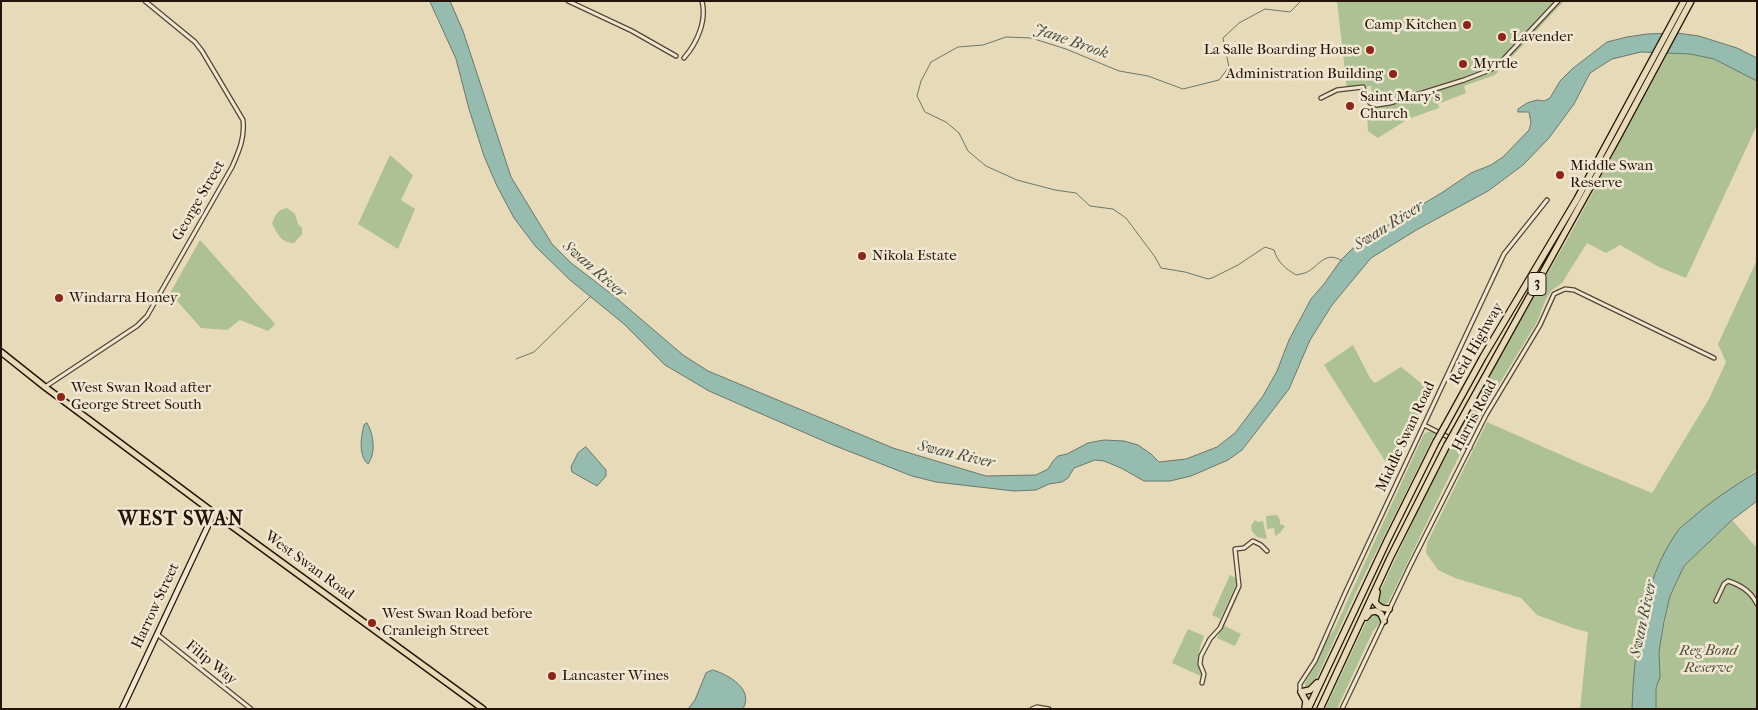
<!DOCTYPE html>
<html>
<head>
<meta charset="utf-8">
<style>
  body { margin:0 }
  #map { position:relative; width:1758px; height:710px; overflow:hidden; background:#e6dab9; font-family:"IM FELL French Canon",serif }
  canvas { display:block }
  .frame { position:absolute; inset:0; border:2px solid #251308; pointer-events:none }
</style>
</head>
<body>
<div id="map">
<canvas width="1758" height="710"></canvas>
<div class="frame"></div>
</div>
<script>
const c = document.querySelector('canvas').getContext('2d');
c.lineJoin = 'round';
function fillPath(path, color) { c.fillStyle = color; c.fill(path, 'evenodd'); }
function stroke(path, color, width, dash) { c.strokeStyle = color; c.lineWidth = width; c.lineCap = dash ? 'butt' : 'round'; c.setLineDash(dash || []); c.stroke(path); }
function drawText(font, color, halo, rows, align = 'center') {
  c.font = font + ' "IM FELL French Canon",serif'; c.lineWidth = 5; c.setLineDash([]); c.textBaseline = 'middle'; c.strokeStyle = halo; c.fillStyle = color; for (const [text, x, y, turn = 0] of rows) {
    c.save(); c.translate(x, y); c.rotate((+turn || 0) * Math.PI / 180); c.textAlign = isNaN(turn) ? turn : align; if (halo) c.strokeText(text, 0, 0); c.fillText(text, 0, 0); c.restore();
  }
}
const green = new Path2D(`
  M 1337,1 L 1564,1 L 1495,75 L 1464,86 L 1466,93 L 1438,104 L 1439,108 L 1408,119 L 1378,138 L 1368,131 L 1367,114 L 1373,108 L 1371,86 L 1347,89 Z
  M 1668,53 L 1690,54 L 1714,59 L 1757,80 L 1757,125 L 1686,278 L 1659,267 L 1620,245 L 1606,253 L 1587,243 L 1562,283 L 1551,291 L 1546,299 L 1537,322 L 1487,404 L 1477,427 L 1471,435 L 1464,438 L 1457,433 L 1461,425 L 1572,231 Z
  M 390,155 L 413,175 L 401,200 L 415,209 L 398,249 L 358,224 Z
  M 287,208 L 295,214 L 298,224 L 302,228 L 302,234 L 294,243 C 281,243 278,234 272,224 C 275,215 277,210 287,208 Z
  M 200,240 L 275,324 L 268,331 L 240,320 L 227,330 L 201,328 L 170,293 Z
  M 1757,260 L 1757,470 L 1687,522 L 1658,566 L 1633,709 L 1580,709 L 1588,632 L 1576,629 L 1537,615 L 1521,598 L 1455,578 L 1438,570 L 1426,553 L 1427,543 L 1487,422 L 1584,465 L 1652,493 L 1709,399 L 1726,362 L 1718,344 Z
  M 1353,345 L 1370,378 L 1375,383 L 1401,367 L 1431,391 L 1394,475 L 1324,365 Z
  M 1432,431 L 1435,433 L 1430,444 L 1359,586 L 1317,678 L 1310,688 L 1305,687 L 1305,683 L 1317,663 L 1326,640 L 1334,630 L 1423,436 L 1425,433 Z
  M 1451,444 L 1460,450 L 1460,454 L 1388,603 L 1383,605 L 1380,604 L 1378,596 L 1414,519 L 1416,510 Z
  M 1277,515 L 1280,520 L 1280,524 L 1285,526 L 1280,533 L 1275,536 L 1274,528 L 1267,529 L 1266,516 Z
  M 1255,520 L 1258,522 L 1263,521 L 1267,539 L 1257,537 L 1252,531 L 1251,526 Z
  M 1732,520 L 1757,548 L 1757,709 L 1656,709 L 1656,688 L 1660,677 L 1659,652 L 1670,596 L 1684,566 Z
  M 1230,575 L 1236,578 L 1236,585 L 1220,619 L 1212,615 Z
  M 1371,614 L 1378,615 L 1381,619 L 1380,623 L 1373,631 L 1337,709 L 1325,709 L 1367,620 Z
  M 1223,625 L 1241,634 L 1235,646 L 1217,638 Z
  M 1188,629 L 1204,636 L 1200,647 L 1198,666 L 1203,677 L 1172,663 Z`);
const water = new Path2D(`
  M 430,1 L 450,1 L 463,31 L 511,177 L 552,244 L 571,263 L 614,296 L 683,355 L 708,371 L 893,448 L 986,476 L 1036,475 L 1048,469 L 1053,461 L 1058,456 L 1067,454 L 1088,443 L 1104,440 L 1124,441 L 1138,445 L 1151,454 L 1159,462 L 1186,459 L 1217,447 L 1235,433 L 1263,396 L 1277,371 L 1289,340 L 1311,299 L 1324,284 L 1341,260 L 1351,250 L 1370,236 L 1443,192 L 1471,173 L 1491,165 L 1503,157 L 1529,130 L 1531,123 L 1529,112 L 1518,112 L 1518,109 L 1527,103 L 1537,100 L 1544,101 L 1550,98 L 1560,81 L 1572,69 L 1607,42 L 1627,37 L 1647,34 L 1677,33 L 1699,36 L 1737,48 L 1757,58 L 1757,81 L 1714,59 L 1690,54 L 1641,52 L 1612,59 L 1590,73 L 1574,104 L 1549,138 L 1523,165 L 1488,191 L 1418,229 L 1371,258 L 1332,305 L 1310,340 L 1289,389 L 1242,450 L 1228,460 L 1191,476 L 1170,481 L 1144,481 L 1121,468 L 1104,461 L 1095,460 L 1074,468 L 1068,478 L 1062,482 L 1049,484 L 1036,490 L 1014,491 L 936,482 L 912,476 L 833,445 L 757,412 L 709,391 L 665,365 L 624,324 L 570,280 L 536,247 L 514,218 L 497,186 L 484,156 L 469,109 L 456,59 Z
  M 367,423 C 374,435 376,453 368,464 C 358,455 361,437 364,425 Z
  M 586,447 L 606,470 L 606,476 L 597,486 L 572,472 L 571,467 L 578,453 Z
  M 1757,472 L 1757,501 L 1732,520 L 1684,566 L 1670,596 L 1664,622 L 1659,652 L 1660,677 L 1656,688 L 1656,709 L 1632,709 C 1634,650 1642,582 1677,532 C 1680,527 1686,523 1691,519 C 1711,501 1734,486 1757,472 Z
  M 713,670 C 729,675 754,689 743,709 L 688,709 L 695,700 L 706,673 Z`);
const stream = new Path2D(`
  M 1301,1 L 1290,12 L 1265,9 L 1239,23 L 1223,38 L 1229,67 L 1219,80 L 1183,89 L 1148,76 L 1119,71 L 1066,49 L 1031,38 L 1006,37 L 983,45 L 958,47 L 931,62 L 921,81 L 917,96 L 925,112 L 946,122 L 959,133 L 968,151 L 986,166 L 1017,180 L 1055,190 L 1076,193 L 1090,206 L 1113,209 L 1126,218 L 1155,257 L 1161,268 L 1185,272 L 1208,279 L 1212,278 L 1238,265 L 1265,247 L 1274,250 C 1278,263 1285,268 1296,275 C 1299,274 1302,274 1305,273 C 1318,268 1325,249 1342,261
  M 516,359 L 534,352 L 591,296`);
const street = new Path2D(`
  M 568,1 L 632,31 L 676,56
  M 684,58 C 697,43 707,21 702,1
  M 1321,98 L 1337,90 L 1363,87 L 1370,103 L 1377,105 L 1390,103 L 1464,80 L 1490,70 L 1501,62 L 1558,1
  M 45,387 L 137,326 L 147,316 L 232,167 C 239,151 245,138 243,120 L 202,51 L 195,42 L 145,1
  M 1424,425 L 1470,448
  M 1716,601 L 1724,584 L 1728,581 C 1741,585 1751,591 1757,604
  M 157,634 L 251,709
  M 1202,683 L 1204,674 L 1200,664 L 1201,656 L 1210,639 L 1220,628 L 1239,586 L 1235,549 L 1244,548 L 1253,541 L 1261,545 L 1267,551
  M 1300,691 L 1300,684 L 1315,661 L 1346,591 L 1504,254 L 1547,200
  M 1032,709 L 1037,707 L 1049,709
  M 1342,709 L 1410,566 L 1486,415 L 1540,325 L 1554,294 L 1565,289 L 1574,290 L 1714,358`);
const secondary = new Path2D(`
  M 122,709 L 214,513`);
const primary = new Path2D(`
  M 1,352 L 45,387 L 214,513 L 483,709`);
const highway = new Path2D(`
  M 1445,426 L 1483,357 L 1577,199 L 1684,1
  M 1455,431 L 1618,137 L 1691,1
  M 1377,592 L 1375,602 C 1379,608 1383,609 1389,609
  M 1366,617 L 1370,612 L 1376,611 L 1381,614 L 1384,621
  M 1305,709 L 1306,701 L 1301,692 L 1310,690 L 1317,683
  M 1308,709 L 1387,541 L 1436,442
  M 1320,709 L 1390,558 L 1447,445`);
const highwayBridge = new Path2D(`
  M 1436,442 L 1445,426
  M 1447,445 L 1455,431`);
const markers = [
  [1467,25,5,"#8f2418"],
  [1502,37,5,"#8f2418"],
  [1370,50,5,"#8f2418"],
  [1463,64,5,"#8f2418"],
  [1393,74,5,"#8f2418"],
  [1350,106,5,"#8f2418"],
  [1560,175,5,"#8f2418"],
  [862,256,5,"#8f2418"],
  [59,298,5,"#8f2418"],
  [61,397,5,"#8f2418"],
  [372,623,5,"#8f2418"],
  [552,676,5,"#8f2418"]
];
const shields = [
  [1537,284,18]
];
const shieldNames = [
  ["3",1537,284]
];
const poiNames = [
  ["Camp Kitchen",1457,25,"right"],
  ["Lavender",1512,37],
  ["La Salle Boarding House",1360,50,"right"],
  ["Myrtle",1473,64],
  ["Administration Building",1383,74,"right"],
  ["Saint Mary's",1360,97],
  ["Church",1360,114],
  ["Middle Swan",1570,166],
  ["Reserve",1570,183],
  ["Nikola Estate",872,256],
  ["Windarra Honey",69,298],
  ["West Swan Road after",71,388],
  ["George Street South",71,405],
  ["West Swan Road before",382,614],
  ["Cranleigh Street",382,631],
  ["Lancaster Wines",562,676]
];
const streetNames = [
  ["George Street",199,201,-60],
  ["Reid Highway",1477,344,-60],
  ["Harris Road",1475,416,-62],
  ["Middle Swan Road",1406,437,-65],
  ["West Swan Road",309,566,36],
  ["Harrow Street",156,606,-65],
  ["Filip Way",211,663,39]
];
const parkNames = [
  ["Reg Bond",1708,651],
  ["Reserve",1708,668]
];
const waterNames = [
  ["Jane Brook",1071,42,19],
  ["Swan River",1389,226,-32],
  ["Swan River",594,270,41],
  ["Swan River",956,455,13],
  ["Swan River",1644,619,-78]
];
const districtNames = [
  ["WEST SWAN",181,520]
];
fillPath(green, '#aec194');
fillPath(water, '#96bbaf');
stroke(water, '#69786c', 1);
stroke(stream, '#69786c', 1);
stroke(street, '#554534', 5.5);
stroke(secondary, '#251308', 7);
stroke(primary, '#251308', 8);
stroke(highway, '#251308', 8);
stroke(street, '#efe7d2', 3);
stroke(secondary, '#efe7d2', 4.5);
stroke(primary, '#e6dab9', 5);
stroke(highway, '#e6dab9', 5.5);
stroke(highwayBridge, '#251308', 8, []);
stroke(highwayBridge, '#e6dab9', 5.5);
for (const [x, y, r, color] of markers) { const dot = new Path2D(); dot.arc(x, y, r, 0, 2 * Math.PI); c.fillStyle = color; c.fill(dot); stroke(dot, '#efe7d2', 2); }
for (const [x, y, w] of shields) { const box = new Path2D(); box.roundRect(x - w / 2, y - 11.5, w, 23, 4); c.fillStyle = '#efe7d2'; c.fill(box); stroke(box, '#251308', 1); }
drawText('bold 14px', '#251308', null, shieldNames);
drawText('15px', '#251308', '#efe7d2', poiNames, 'left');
drawText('15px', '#251308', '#efe7d2', streetNames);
drawText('italic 15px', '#555039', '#efe7d2', parkNames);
drawText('italic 16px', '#4d4e42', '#efe7d2', waterNames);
c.letterSpacing = '1px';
drawText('bold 20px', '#251308', '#efe7d2', districtNames);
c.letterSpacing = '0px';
</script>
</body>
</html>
